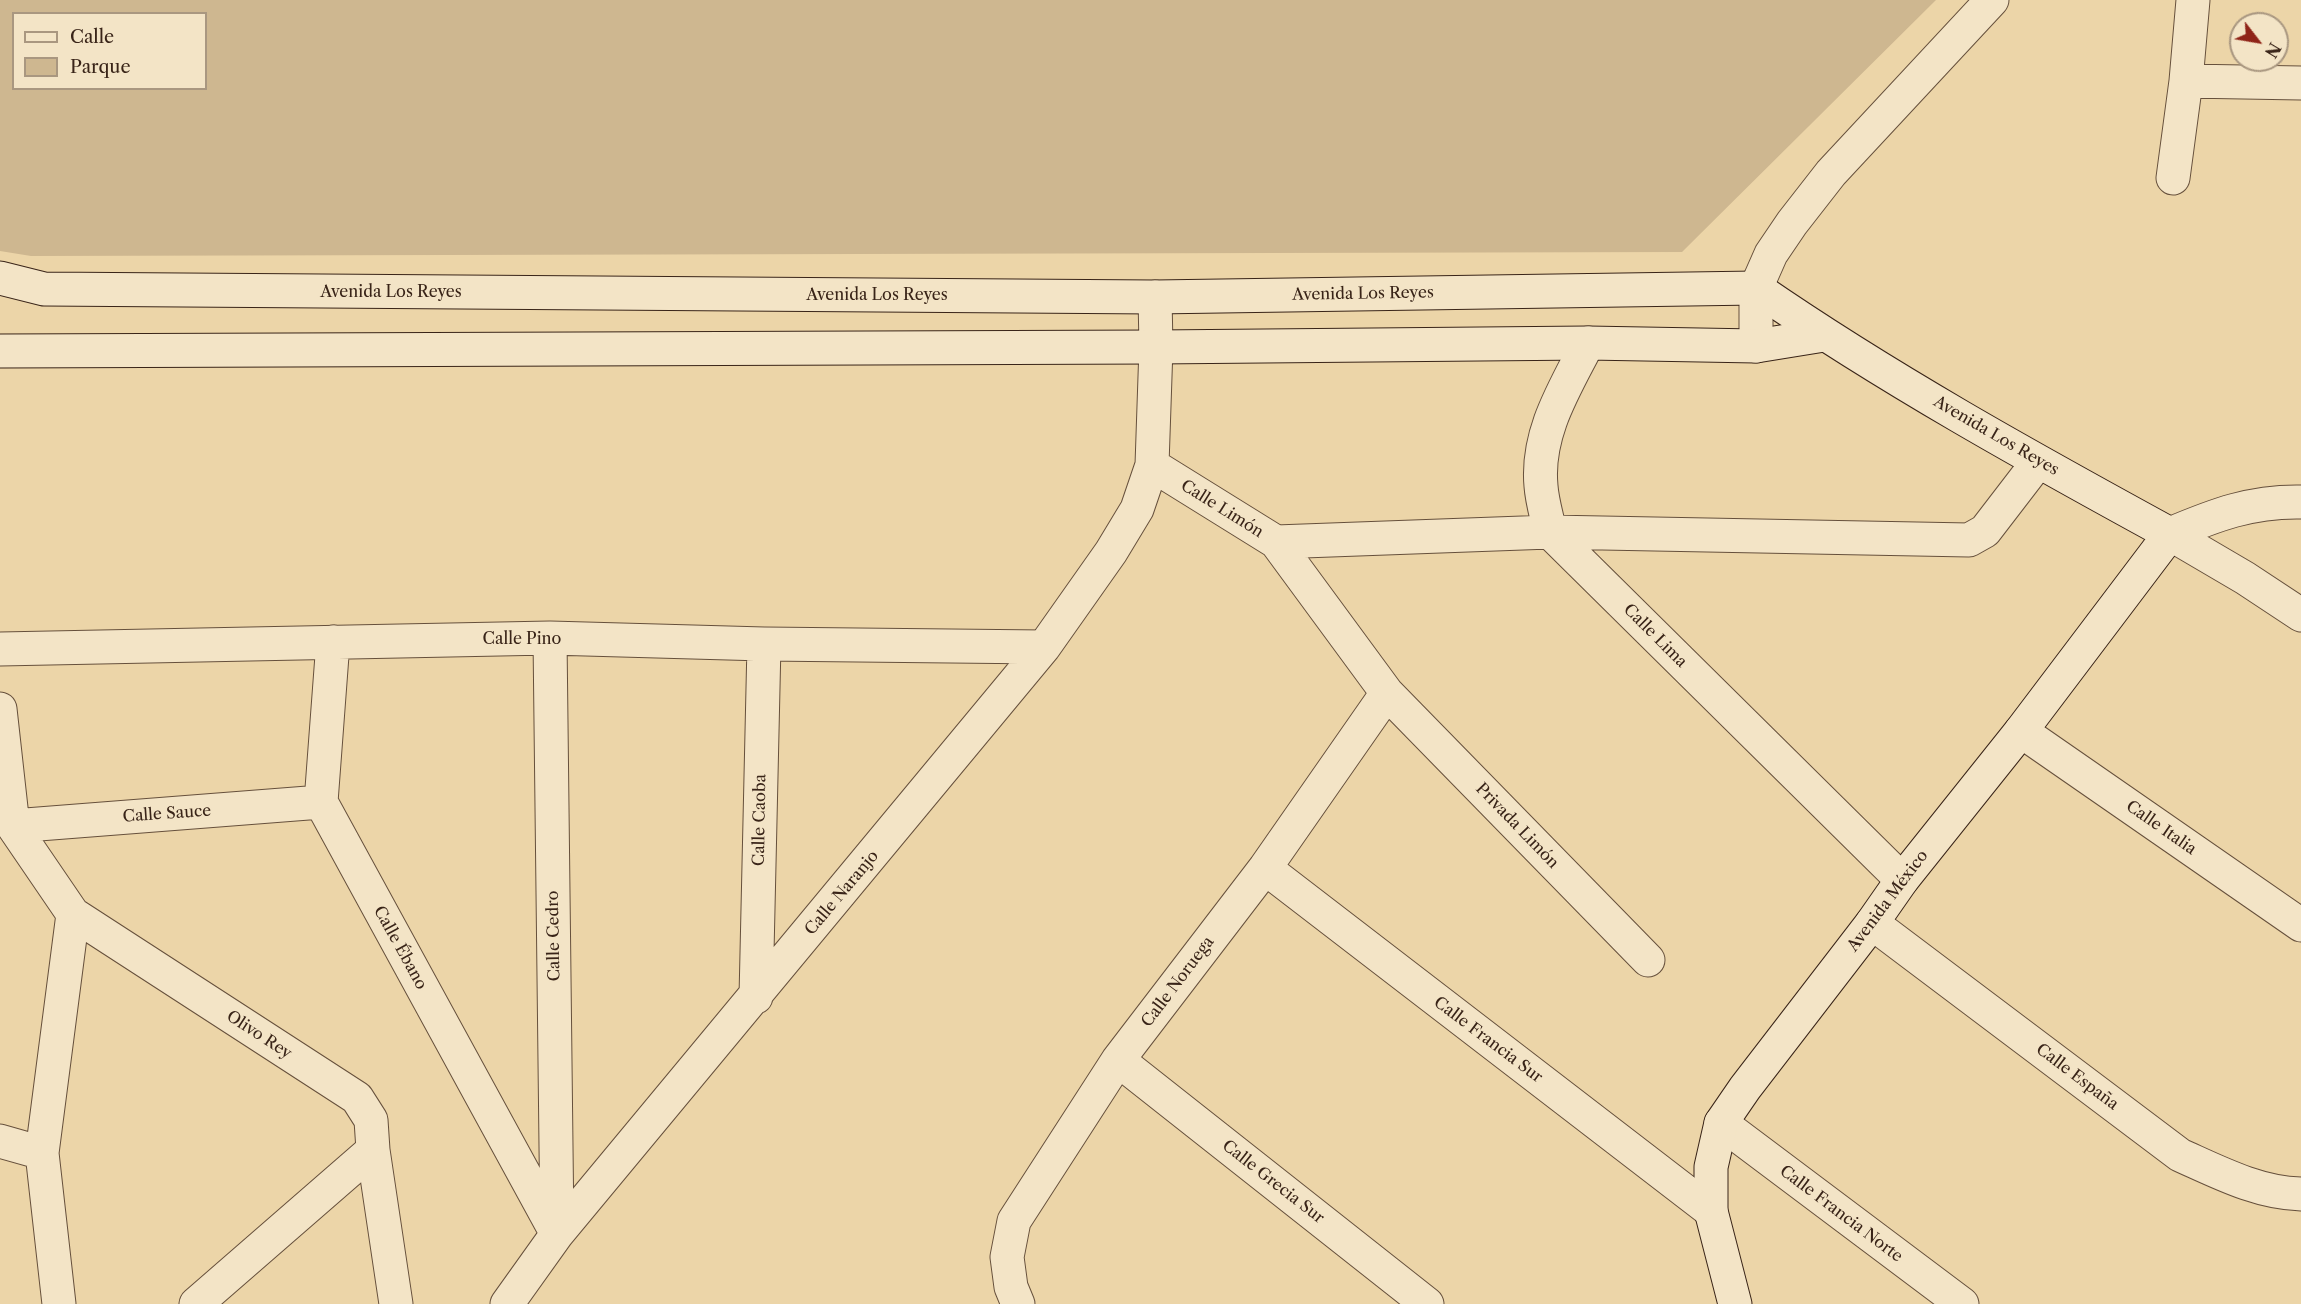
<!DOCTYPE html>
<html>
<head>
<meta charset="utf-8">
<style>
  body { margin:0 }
  #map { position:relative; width:2301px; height:1304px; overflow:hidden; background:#ecd5a8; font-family:"Libre Caslon Text",serif }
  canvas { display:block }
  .legend { position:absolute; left:12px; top:12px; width:195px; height:78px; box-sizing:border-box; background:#f3e4c6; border:2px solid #a99780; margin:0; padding:8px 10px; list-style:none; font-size:18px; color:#392418 }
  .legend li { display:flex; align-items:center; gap:12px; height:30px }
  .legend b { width:30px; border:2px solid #a99780 }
  .north { position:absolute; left:2229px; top:12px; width:60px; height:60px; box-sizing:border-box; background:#f3e4c6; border:2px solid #a99780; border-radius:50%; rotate:121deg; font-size:16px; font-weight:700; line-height:24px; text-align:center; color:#392418 }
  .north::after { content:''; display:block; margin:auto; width:21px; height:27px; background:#8f2418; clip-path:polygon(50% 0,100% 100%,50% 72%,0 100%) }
</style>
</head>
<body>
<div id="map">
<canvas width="2301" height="1304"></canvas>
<ul class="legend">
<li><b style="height:8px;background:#f3e4c6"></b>Calle</li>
<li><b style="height:16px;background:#ceb790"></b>Parque</li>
</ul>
<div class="north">N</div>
</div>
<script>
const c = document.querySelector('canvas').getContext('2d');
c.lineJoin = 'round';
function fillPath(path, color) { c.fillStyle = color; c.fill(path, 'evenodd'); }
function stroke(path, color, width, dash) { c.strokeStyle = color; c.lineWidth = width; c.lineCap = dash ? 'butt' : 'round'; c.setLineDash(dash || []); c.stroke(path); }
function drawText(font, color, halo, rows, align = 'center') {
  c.font = font + ' "Libre Caslon Text",serif'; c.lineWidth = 4.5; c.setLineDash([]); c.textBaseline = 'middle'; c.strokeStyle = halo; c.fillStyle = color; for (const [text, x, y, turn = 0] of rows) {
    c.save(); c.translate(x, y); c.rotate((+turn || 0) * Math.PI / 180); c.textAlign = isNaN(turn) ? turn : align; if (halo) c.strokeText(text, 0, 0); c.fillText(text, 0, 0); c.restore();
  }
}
const green = new Path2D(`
  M 0,0 L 1936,0 L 1682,252 L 31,256 L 0,251 ZM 14,14 L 206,14 L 206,88 L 14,88 Z`);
const street = new Path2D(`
  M 2186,81 L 2301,83
  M 2173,178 L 2186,81 L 2193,0
  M 1155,297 L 1156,347 L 1152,465 L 1276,542 L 1387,693 L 1648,960
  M 1588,343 C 1565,388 1536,433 1541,486 C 1542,501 1547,517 1550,532 L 1902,880
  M 1756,346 L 1756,288 L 1771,254 L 1792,223 L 1831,173 L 1992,0
  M 2170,534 L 2245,578 L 2301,615
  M 2170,534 C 2215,515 2251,501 2301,502
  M 1276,542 L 1550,532 L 1969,540 L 1985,531 L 2038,462
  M 550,638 L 557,1230
  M 333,642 L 321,802 L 557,1234
  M 0,649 L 550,638 L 764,644 L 1044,647
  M 0,709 L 13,826 L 73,914 L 357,1098 L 371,1120 L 373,1150 L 396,1304
  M 2021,731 L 2301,925
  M 13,826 L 321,802
  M 1265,868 L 1711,1211
  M 1872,923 L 2180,1155 C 2218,1172 2258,1193 2301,1194
  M 756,997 L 764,644
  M 1118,1060 L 1427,1304
  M 1721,1123 L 1962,1304
  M 0,1141 L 42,1153
  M 59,1304 L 42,1153 L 73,914
  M 196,1304 L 373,1150
  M 507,1304 L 557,1234 L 1044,647 L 1111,552 L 1137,509 L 1152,465
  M 1018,1304 L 1011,1287 L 1007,1257 L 1014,1221 L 1118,1060 L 1265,868 L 1387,693`);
const secondary = new Path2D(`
  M 0,278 L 44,289 L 1155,297 L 1756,288 C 1888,379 2029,457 2170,534 L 2021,731 L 1902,880 L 1872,923 L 1745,1088 L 1721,1123 L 1711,1167 L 1711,1211 L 1735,1304
  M 0,351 L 1156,347 L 1588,343 L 1756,346 L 1824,335`);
const streetNames = [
  ["Avenida Los Reyes",391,292],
  ["Avenida Los Reyes",1363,294,-1],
  ["Avenida Los Reyes",877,295],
  ["Avenida Los Reyes",1996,436,30],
  ["Calle Limón",1222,509,32],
  ["Calle Lima",1655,636,45],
  ["Calle Pino",522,639],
  ["Calle Sauce",167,814,-4],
  ["Calle Caoba",760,820,-89],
  ["Privada Limón",1517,826,46],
  ["Calle Italia",2161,828,35],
  ["Calle Naranjo",842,893,-50],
  ["Avenida México",1888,901,-53],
  ["Calle Cedro",554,936,-91],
  ["Calle Ébano",400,948,61],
  ["Calle Noruega",1178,982,-53],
  ["Olivo Rey",259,1035,33],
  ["Calle Francia Sur",1488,1040,37],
  ["Calle España",2077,1077,37],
  ["Calle Grecia Sur",1273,1182,38],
  ["Calle Francia Norte",1841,1214,37]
];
fillPath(green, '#ceb790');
stroke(street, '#66503c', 35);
stroke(secondary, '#392418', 35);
stroke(street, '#f3e4c6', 33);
stroke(secondary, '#f3e4c6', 33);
drawText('16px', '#392418', '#f3e4c6', streetNames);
</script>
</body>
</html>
